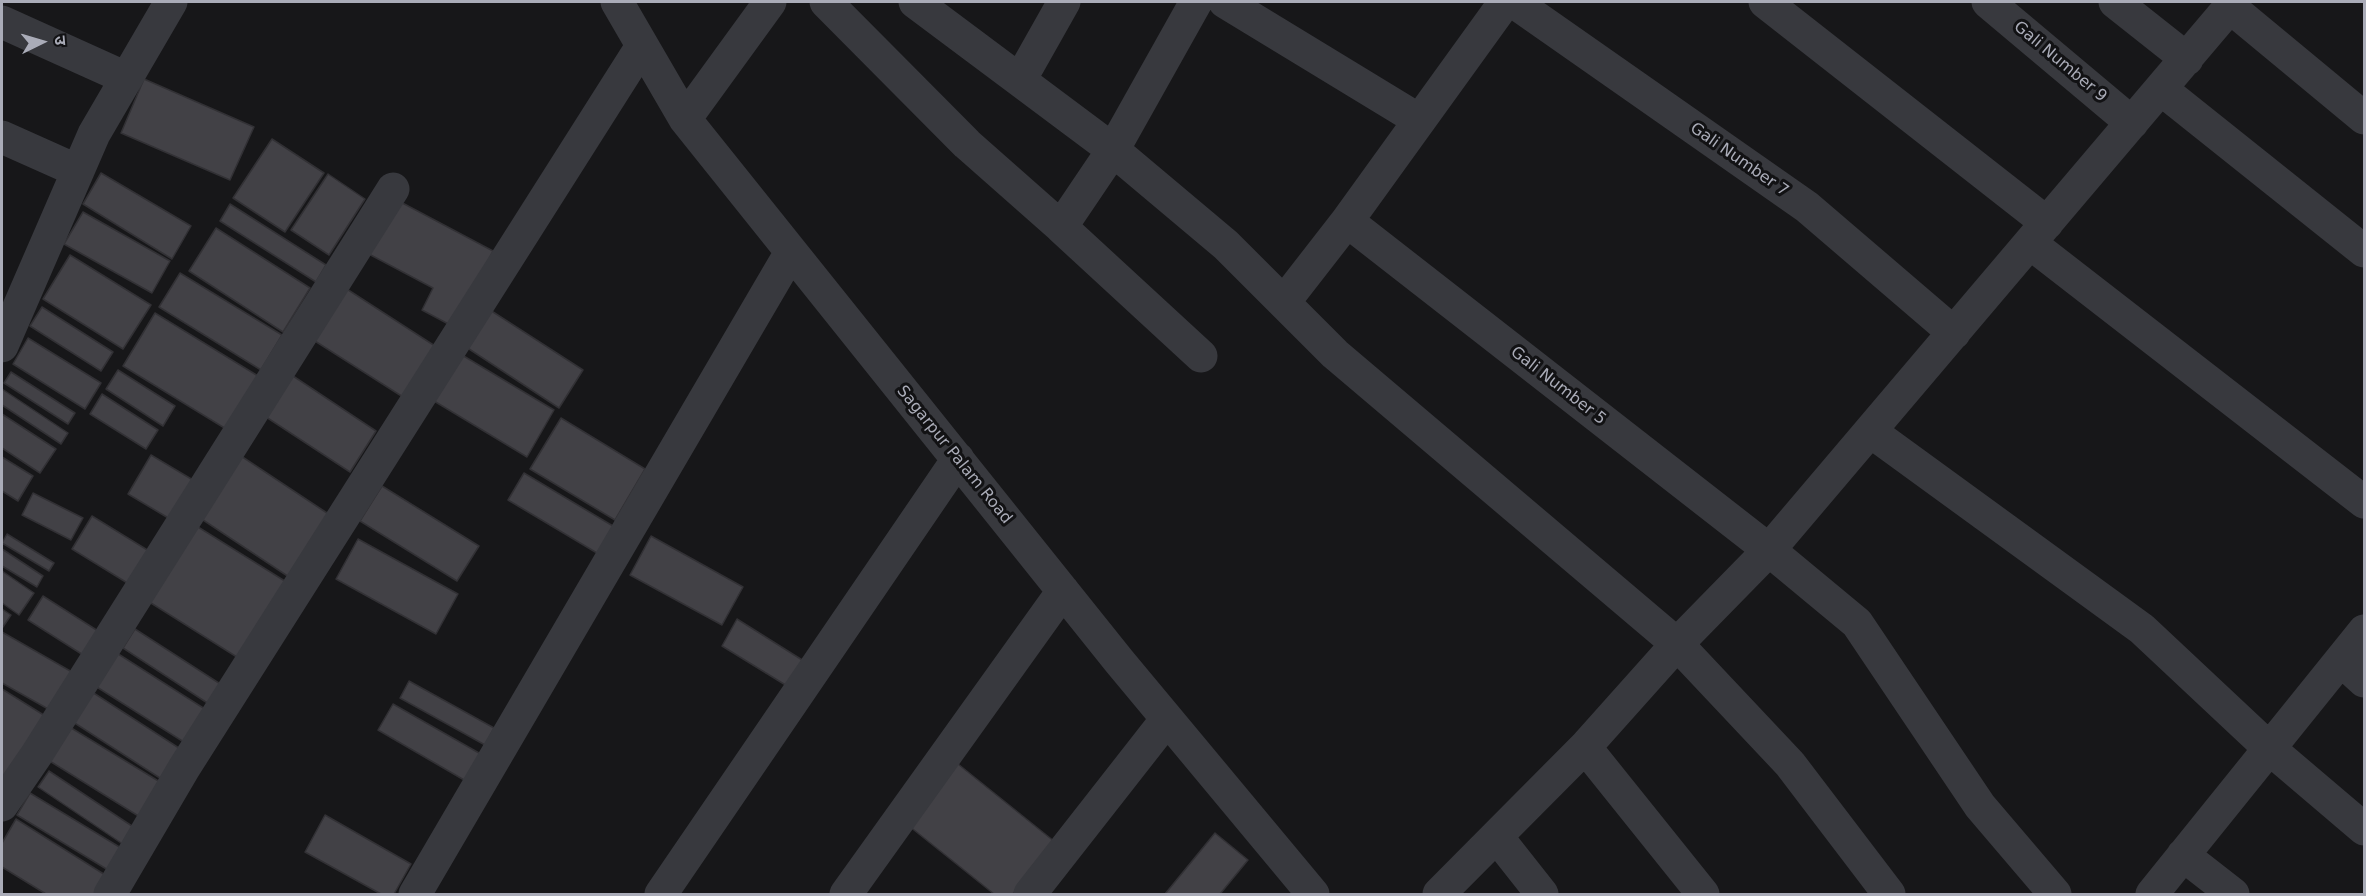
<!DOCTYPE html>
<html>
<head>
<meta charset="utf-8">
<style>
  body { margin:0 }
  #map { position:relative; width:2366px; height:896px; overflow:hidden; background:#171719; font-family:"DejaVu Sans","Noto Sans Devanagari",sans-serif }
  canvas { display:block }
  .frame { position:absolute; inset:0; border:3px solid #aaacb8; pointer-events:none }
  .north { position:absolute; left:12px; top:12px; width:60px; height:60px; -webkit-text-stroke:4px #121214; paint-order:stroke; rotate:85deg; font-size:16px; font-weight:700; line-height:24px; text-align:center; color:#aaacb8 }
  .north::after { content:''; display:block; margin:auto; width:21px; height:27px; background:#aaacb8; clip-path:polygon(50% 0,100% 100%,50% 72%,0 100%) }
</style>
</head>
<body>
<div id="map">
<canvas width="2366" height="896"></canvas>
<div class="frame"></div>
<div class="north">उ</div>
</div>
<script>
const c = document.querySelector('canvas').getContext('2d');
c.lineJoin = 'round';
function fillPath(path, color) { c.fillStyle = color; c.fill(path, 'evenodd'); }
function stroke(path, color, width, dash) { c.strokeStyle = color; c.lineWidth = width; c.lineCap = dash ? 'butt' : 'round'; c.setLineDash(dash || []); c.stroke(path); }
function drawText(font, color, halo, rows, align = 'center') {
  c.font = font + ' "DejaVu Sans",sans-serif'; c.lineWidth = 6; c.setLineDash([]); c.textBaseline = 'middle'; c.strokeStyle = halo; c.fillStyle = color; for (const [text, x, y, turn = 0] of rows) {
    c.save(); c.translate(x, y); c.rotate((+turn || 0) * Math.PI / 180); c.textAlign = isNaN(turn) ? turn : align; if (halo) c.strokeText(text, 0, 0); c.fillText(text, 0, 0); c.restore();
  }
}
const building = new Path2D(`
  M 144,79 L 254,127 L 230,180 L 121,133 Z
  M 272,139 L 324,173 L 285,232 L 233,198 Z
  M 101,173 L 191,226 L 172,259 L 83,204 Z
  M 328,174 L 365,199 L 329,255 L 291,230 Z
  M 393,198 L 493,251 L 454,327 L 422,310 L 433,288 L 365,252 Z
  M 230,204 L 326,265 L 316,282 L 220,221 Z
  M 83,212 L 170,261 L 152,293 L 64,244 Z
  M 216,228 L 310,288 L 283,332 L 189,271 Z
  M 70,255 L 151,305 L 123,349 L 43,299 Z
  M 180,273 L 282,335 L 261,370 L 159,307 Z
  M 339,284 L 435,346 L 403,397 L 307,336 Z
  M 42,307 L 113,352 L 101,371 L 30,326 Z
  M 490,310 L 583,370 L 559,408 L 466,347 Z
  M 155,313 L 263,379 L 231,432 L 123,366 Z
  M 28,338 L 101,383 L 85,409 L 13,364 Z
  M 462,355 L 554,410 L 527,457 L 434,401 Z
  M 118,370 L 175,406 L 163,426 L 106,389 Z
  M 11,372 L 75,413 L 68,424 L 4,383 Z
  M 290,374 L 376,431 L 350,472 L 263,415 Z
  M 2,389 L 68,433 L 61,444 L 2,405 Z
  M 102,394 L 158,430 L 146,449 L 90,414 Z
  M 2,414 L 56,449 L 40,473 L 2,448 Z
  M 561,418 L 645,469 L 615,520 L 530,469 Z
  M 238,454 L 330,515 L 289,577 L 197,516 Z
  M 151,455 L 198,483 L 175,522 L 128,494 Z
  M 2,457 L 33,476 L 18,501 L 2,491 Z
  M 524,473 L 623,532 L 607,559 L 508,500 Z
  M 382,486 L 479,546 L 457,581 L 360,521 Z
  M 33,493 L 83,518 L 71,540 L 22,515 Z
  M 92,516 L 149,551 L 129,584 L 72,549 Z
  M 190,522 L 288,583 L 240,659 L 143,598 Z
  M 7,534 L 54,563 L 49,571 L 2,543 Z
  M 651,536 L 743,587 L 722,625 L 630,575 Z
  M 358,539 L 458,594 L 436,634 L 336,579 Z
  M 2,549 L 43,576 L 37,587 L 2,566 Z
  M 2,571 L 34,593 L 19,615 L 2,603 Z
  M 43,596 L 106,636 L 91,660 L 28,620 Z
  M 2,609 L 11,615 L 3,627 L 2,626 Z
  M 737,619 L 807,663 L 792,689 L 722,646 Z
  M 135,629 L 225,687 L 212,706 L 123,648 Z
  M 2,632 L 79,676 L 57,714 L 2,683 Z
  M 112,650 L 208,711 L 187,744 L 92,684 Z
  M 409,681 L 494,728 L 485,745 L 400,698 Z
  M 2,689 L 50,719 L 2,797 Z
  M 89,690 L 182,750 L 163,780 L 70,720 Z
  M 393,704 L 486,757 L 471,784 L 378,730 Z
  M 68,726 L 160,782 L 140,817 L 48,760 Z
  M 953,760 L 1055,842 L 1013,894 L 994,894 L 904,822 Z
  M 49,771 L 144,834 L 133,851 L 38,787 Z
  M 30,793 L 131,854 L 118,876 L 17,815 Z
  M 325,815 L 411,864 L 394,894 L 381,894 L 305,852 Z
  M 16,819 L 110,878 L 99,894 L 46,894 L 2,867 L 2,843 Z
  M 1215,833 L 1248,860 L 1220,894 L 1165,894 Z`);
const minor = new Path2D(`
  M 617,2 L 685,119 L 1119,661 L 1313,894
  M 826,2 L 967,144 L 1061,227 L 1113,150 L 1196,2
  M 915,2 L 1113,150 L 1226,245 L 1335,354 L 1677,644 L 1790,764 L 1889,894
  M 1225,2 L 1419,120
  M 1514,2 L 1807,207 L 1954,333
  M 1765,2 L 2047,223
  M 1988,2 L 2132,123
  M 2115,2 L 2187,59
  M 2230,7 L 2364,118
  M 2,22 L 126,78
  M 1020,80 L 1064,2
  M 2161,89 L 2364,251
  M 685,119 L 770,2
  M 2,137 L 78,171
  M 1347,221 L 1769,550 L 1857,623 L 1980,806 L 2055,894
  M 1061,227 L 1201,356
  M 2030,243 L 2364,502
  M 1284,302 L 1347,221 L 1505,2
  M 2,346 L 94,134 L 171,2
  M 1870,431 L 2142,629 L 2270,749 L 2364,829
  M 2341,660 L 2364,681
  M 1585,747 L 1703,894
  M 2,805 L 37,754 L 393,189
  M 1497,837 L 1542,894
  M 2183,855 L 2233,894
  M 110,894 L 184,768 L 642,46
  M 415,894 L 791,252
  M 661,894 L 958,459
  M 846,894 L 1063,591
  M 1030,894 L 1167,719
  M 1439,894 L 1585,747 L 1677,644 L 1769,550 L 2234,2
  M 2152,894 L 2364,631`);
const streetNames = [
  ["Gali Number 9",2060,62,40],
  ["Gali Number 7",1739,160,35],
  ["Gali Number 5",1558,386,38],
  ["Sagarpur Palam Road",954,455,51]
];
fillPath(building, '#424146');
stroke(building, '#323135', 1.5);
stroke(minor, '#38393e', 33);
drawText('16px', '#aaacb8', '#121214', streetNames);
</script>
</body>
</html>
